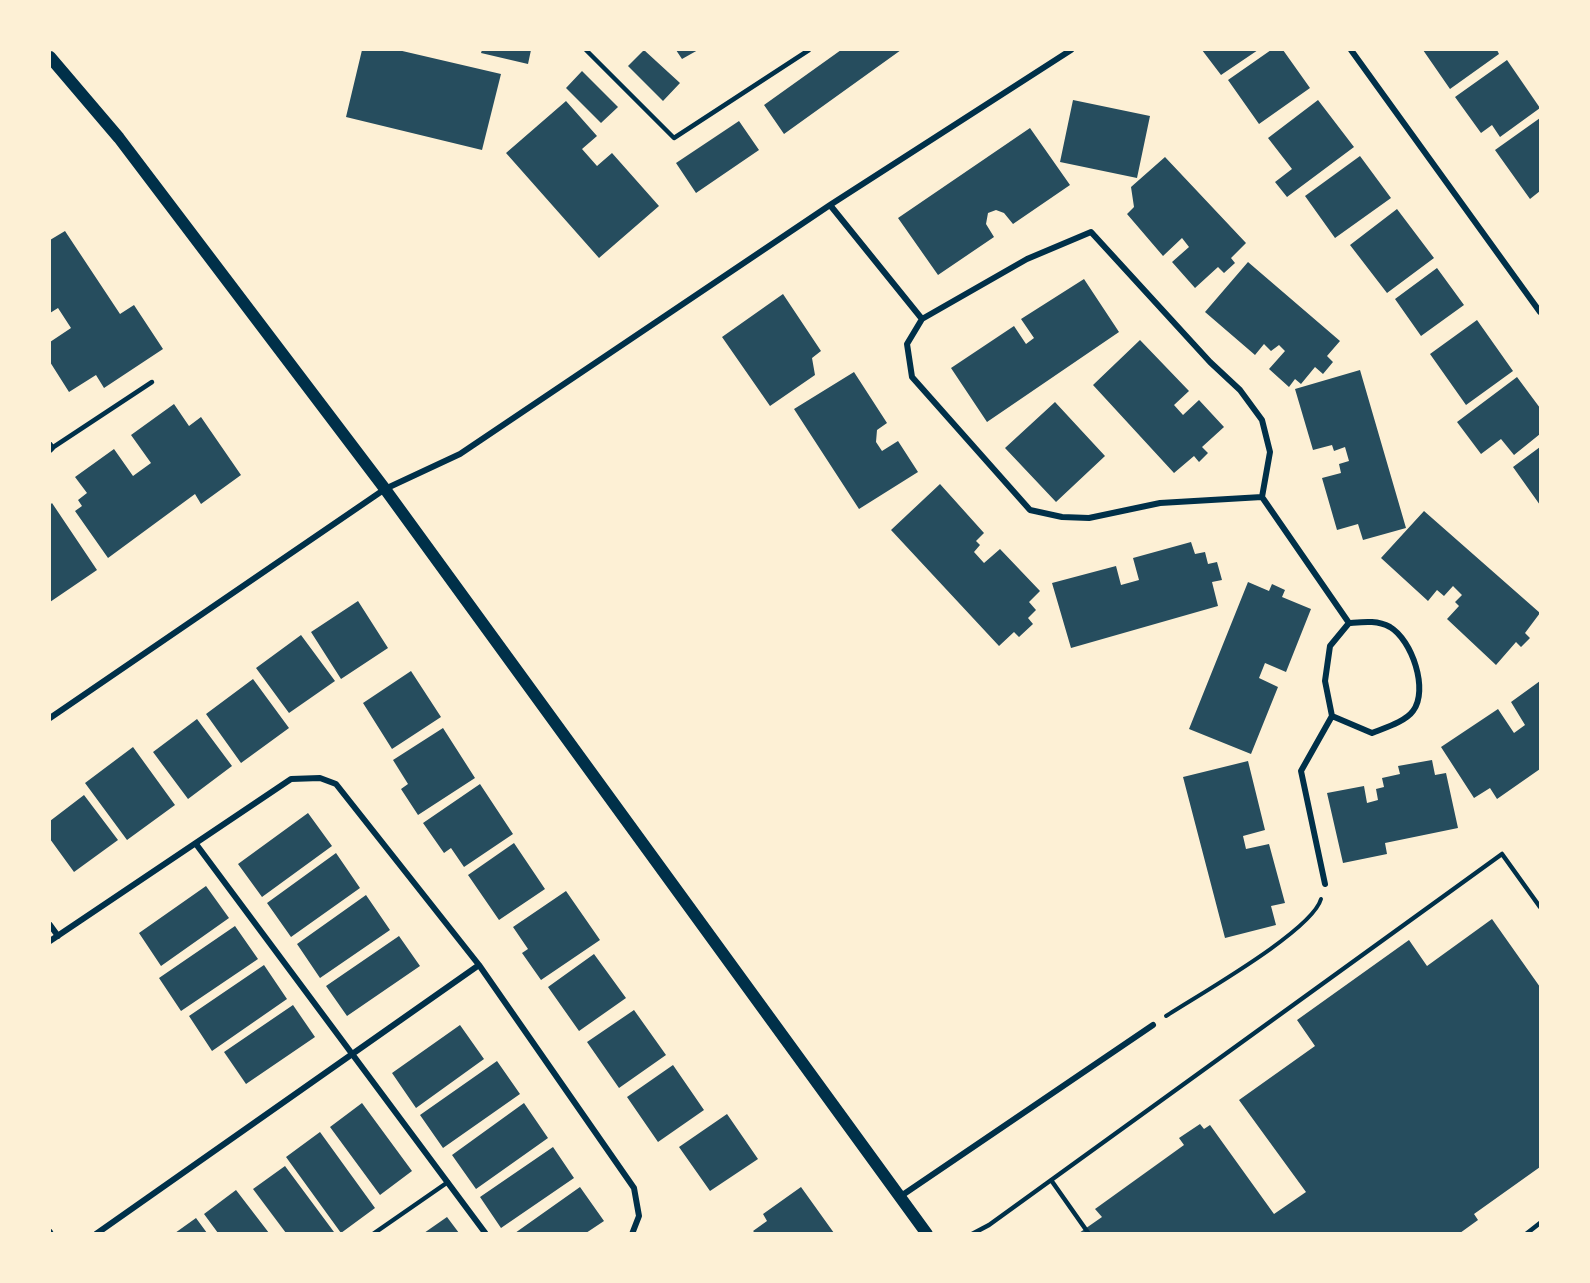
<!DOCTYPE html>
<html>
<head>
<meta charset="utf-8">
<style>
  body { margin:0 }
  #map { position:relative; width:1590px; height:1283px; overflow:hidden; background:#fdf0d5; font-family:Overpass,sans-serif }
  canvas { display:block }
  .frame { position:absolute; inset:0; border:51px solid #fdf0d5; pointer-events:none }
</style>
</head>
<body>
<div id="map">
<canvas width="1590" height="1283"></canvas>
<div class="frame"></div>
</div>
<script>
const c = document.querySelector('canvas').getContext('2d');
c.lineJoin = 'round';
function fillPath(path, color) { c.fillStyle = color; c.fill(path, 'evenodd'); }
function stroke(path, color, width, dash) { c.strokeStyle = color; c.lineWidth = width; c.lineCap = dash ? 'butt' : 'round'; c.setLineDash(dash || []); c.stroke(path); }
const building = new Path2D(`
  M 362,50 L 398,50 L 501,74 L 482,150 L 346,117 Z
  M 482,50 L 531,50 L 528,64 L 481,53 Z
  M 644,50 L 680,83 L 663,101 L 628,66 Z
  M 676,50 L 698,50 L 682,59 Z
  M 841,50 L 901,50 L 784,134 L 764,105 Z
  M 1202,50 L 1258,50 L 1221,75 Z
  M 1271,50 L 1283,50 L 1310,88 L 1259,124 L 1228,80 Z
  M 1423,50 L 1497,50 L 1499,54 L 1450,89 Z
  M 1507,60 L 1540,108 L 1500,137 L 1492,125 L 1481,133 L 1455,97 Z
  M 582,71 L 618,107 L 601,123 L 566,88 Z
  M 1073,100 L 1150,116 L 1137,178 L 1060,162 Z
  M 1318,100 L 1354,147 L 1287,197 L 1275,182 L 1292,169 L 1268,138 Z
  M 566,101 L 597,136 L 582,149 L 597,166 L 612,153 L 659,206 L 599,258 L 506,153 Z
  M 1540,118 L 1540,191 L 1530,199 L 1495,150 Z
  M 739,121 L 759,150 L 696,193 L 676,163 Z
  M 1030,128 L 1070,185 L 1013,224 L 1004,213 L 996,210 L 988,213 L 986,224 L 994,237 L 938,275 L 898,218 Z
  M 1360,156 L 1391,198 L 1335,238 L 1305,196 Z
  M 1165,157 L 1246,243 L 1231,258 L 1235,263 L 1224,273 L 1218,267 L 1195,288 L 1172,262 L 1189,247 L 1182,238 L 1163,256 L 1127,214 L 1134,207 L 1131,187 Z
  M 1397,209 L 1434,258 L 1387,293 L 1350,245 Z
  M 65,231 L 120,314 L 134,305 L 163,349 L 104,388 L 96,375 L 69,392 L 50,362 L 50,342 L 71,328 L 58,308 L 50,313 L 50,240 Z
  M 1248,262 L 1340,341 L 1327,356 L 1333,362 L 1323,374 L 1315,367 L 1301,384 L 1295,379 L 1289,387 L 1269,369 L 1285,351 L 1279,345 L 1271,351 L 1264,344 L 1255,355 L 1205,312 Z
  M 1437,268 L 1464,305 L 1421,336 L 1395,299 Z
  M 1084,279 L 1119,332 L 987,422 L 951,368 L 1014,326 L 1026,344 L 1034,338 L 1021,319 Z
  M 783,294 L 821,351 L 812,358 L 815,375 L 770,406 L 722,337 Z
  M 1477,320 L 1513,371 L 1466,405 L 1430,354 Z
  M 1140,340 L 1189,391 L 1174,405 L 1183,415 L 1199,400 L 1224,427 L 1202,447 L 1208,453 L 1199,462 L 1194,456 L 1174,473 L 1093,385 Z
  M 1360,370 L 1406,528 L 1363,540 L 1358,524 L 1337,530 L 1322,478 L 1341,473 L 1339,464 L 1349,461 L 1345,447 L 1334,451 L 1332,445 L 1313,450 L 1295,389 Z
  M 854,372 L 887,423 L 877,430 L 876,442 L 882,451 L 898,441 L 918,472 L 859,509 L 794,409 Z
  M 1517,377 L 1540,408 L 1540,434 L 1514,455 L 1501,439 L 1481,454 L 1457,422 Z
  M 1055,402 L 1105,456 L 1056,502 L 1005,448 Z
  M 174,404 L 189,426 L 201,417 L 241,475 L 201,504 L 195,494 L 108,558 L 75,511 L 82,506 L 78,500 L 87,493 L 75,477 L 114,449 L 133,476 L 151,463 L 131,435 Z
  M 1540,447 L 1540,505 L 1513,467 Z
  M 940,484 L 984,533 L 976,541 L 980,545 L 974,552 L 984,563 L 1000,549 L 1040,591 L 1029,602 L 1036,610 L 1028,618 L 1033,624 L 1019,637 L 1014,632 L 999,646 L 891,530 Z
  M 52,503 L 97,570 L 50,602 L 50,505 Z
  M 1424,511 L 1540,613 L 1525,633 L 1530,638 L 1521,647 L 1516,642 L 1496,665 L 1447,619 L 1459,606 L 1455,602 L 1462,595 L 1453,586 L 1444,596 L 1437,590 L 1428,601 L 1381,558 Z
  M 1191,542 L 1195,554 L 1205,552 L 1208,564 L 1217,562 L 1222,580 L 1212,582 L 1218,606 L 1071,648 L 1052,583 L 1116,566 L 1121,585 L 1139,580 L 1133,558 Z
  M 1248,582 L 1269,591 L 1272,584 L 1285,590 L 1282,597 L 1311,609 L 1286,672 L 1265,663 L 1259,678 L 1278,687 L 1251,754 L 1189,729 Z
  M 358,601 L 388,648 L 341,679 L 311,632 Z
  M 301,635 L 335,681 L 289,713 L 256,668 Z
  M 411,671 L 441,717 L 392,749 L 363,703 Z
  M 253,679 L 289,728 L 241,763 L 206,714 Z
  M 1540,681 L 1540,769 L 1497,799 L 1490,788 L 1474,798 L 1441,747 L 1498,709 L 1514,733 L 1525,725 L 1511,702 Z
  M 197,719 L 232,766 L 188,799 L 153,752 Z
  M 443,728 L 475,778 L 418,815 L 401,789 L 408,784 L 393,760 Z
  M 133,747 L 175,805 L 127,840 L 85,783 Z
  M 1432,760 L 1435,775 L 1446,773 L 1458,828 L 1385,843 L 1387,854 L 1343,863 L 1327,793 L 1364,786 L 1367,803 L 1378,800 L 1376,789 L 1384,787 L 1382,778 L 1400,774 L 1398,766 Z
  M 1248,761 L 1265,830 L 1243,836 L 1246,849 L 1269,844 L 1285,903 L 1271,906 L 1276,925 L 1225,938 L 1183,777 Z
  M 480,784 L 513,834 L 464,867 L 451,848 L 444,853 L 423,823 Z
  M 84,795 L 118,840 L 74,872 L 50,839 L 50,821 Z
  M 308,813 L 332,846 L 262,897 L 238,864 Z
  M 514,843 L 545,889 L 499,920 L 468,875 Z
  M 336,853 L 360,888 L 291,937 L 267,903 Z
  M 206,886 L 229,918 L 161,966 L 139,933 Z
  M 566,891 L 600,940 L 541,980 L 522,953 L 528,949 L 513,927 Z
  M 366,895 L 390,930 L 320,978 L 297,944 Z
  M 1492,919 L 1540,987 L 1540,1167 L 1474,1214 L 1478,1220 L 1460,1233 L 1079,1233 L 1102,1217 L 1095,1209 L 1184,1145 L 1179,1138 L 1200,1124 L 1204,1129 L 1210,1125 L 1274,1214 L 1306,1192 L 1239,1100 L 1315,1046 L 1297,1020 L 1409,940 L 1427,966 Z
  M 235,926 L 258,959 L 181,1011 L 159,978 Z
  M 399,936 L 420,966 L 347,1016 L 326,986 Z
  M 594,954 L 626,998 L 579,1031 L 548,987 Z
  M 264,965 L 287,999 L 212,1051 L 189,1016 Z
  M 293,1005 L 315,1037 L 246,1084 L 224,1052 Z
  M 634,1010 L 666,1055 L 619,1088 L 587,1042 Z
  M 460,1025 L 484,1059 L 416,1108 L 392,1073 Z
  M 497,1061 L 520,1094 L 443,1148 L 420,1115 Z
  M 673,1065 L 704,1110 L 658,1142 L 627,1097 Z
  M 362,1103 L 412,1171 L 380,1195 L 330,1127 Z
  M 524,1103 L 548,1138 L 476,1189 L 452,1155 Z
  M 727,1114 L 758,1159 L 710,1191 L 679,1147 Z
  M 320,1132 L 375,1208 L 341,1233 L 286,1157 Z
  M 553,1147 L 574,1178 L 501,1228 L 480,1197 Z
  M 285,1166 L 334,1232 L 331,1233 L 286,1233 L 253,1189 Z
  M 580,1187 L 604,1221 L 586,1233 L 515,1233 Z
  M 801,1187 L 834,1233 L 755,1233 L 753,1231 L 767,1221 L 763,1214 Z
  M 236,1190 L 269,1233 L 218,1233 L 204,1214 Z
  M 447,1217 L 459,1233 L 424,1233 Z
  M 196,1218 L 207,1233 L 175,1233 Z`);
const path = new Path2D(`
  M 1166,1016 C 1198,995 1312,931 1321,899`);
const service = new Path2D(`
  M 586,50 L 674,138 L 809,50
  M 52,448 L 152,382
  M 1051,1180 L 1089,1234
  M 373,1234 L 448,1182
  M 972,1234 L 989,1225 L 1502,854 L 1540,907
  M 1526,1234 L 1540,1223`);
const minor = new Path2D(`
  M 1351,50 L 1540,312
  M 830,205 L 922,319
  M 50,445 L 52,448 L 50,450
  M 1262,497 L 1160,503 L 1089,518 L 1062,517 L 1030,510 L 912,377 L 907,344 L 922,319 L 1027,259 L 1091,232 L 1210,362 L 1240,390 L 1262,420 L 1270,452 L 1262,497 L 1349,623 L 1330,646 L 1325,681 L 1332,716
  M 50,718 L 385,489 L 460,454 L 830,205 L 1071,50
  M 196,844 L 486,1234
  M 1325,884 L 1301,771 L 1332,716 L 1372,733 C 1384,728 1405,722 1413,711 C 1429,690 1412,640 1390,627 C 1377,620 1363,622 1349,623
  M 50,925 L 58,936
  M 50,941 L 291,779 L 320,778 L 336,784 L 479,965 L 634,1188 L 639,1216 L 632,1234
  M 901,1196 L 1153,1025
  M 50,1232 L 51,1234
  M 96,1234 L 479,965`);
const secondary = new Path2D(`
  M 50,57 L 119,138 L 385,489 L 927,1234`);
fillPath(building, '#264d5e');
stroke(path, '#003049', 4);
stroke(service, '#003049', 4.5);
stroke(minor, '#003049', 6);
stroke(secondary, '#003049', 12);
</script>
</body>
</html>
